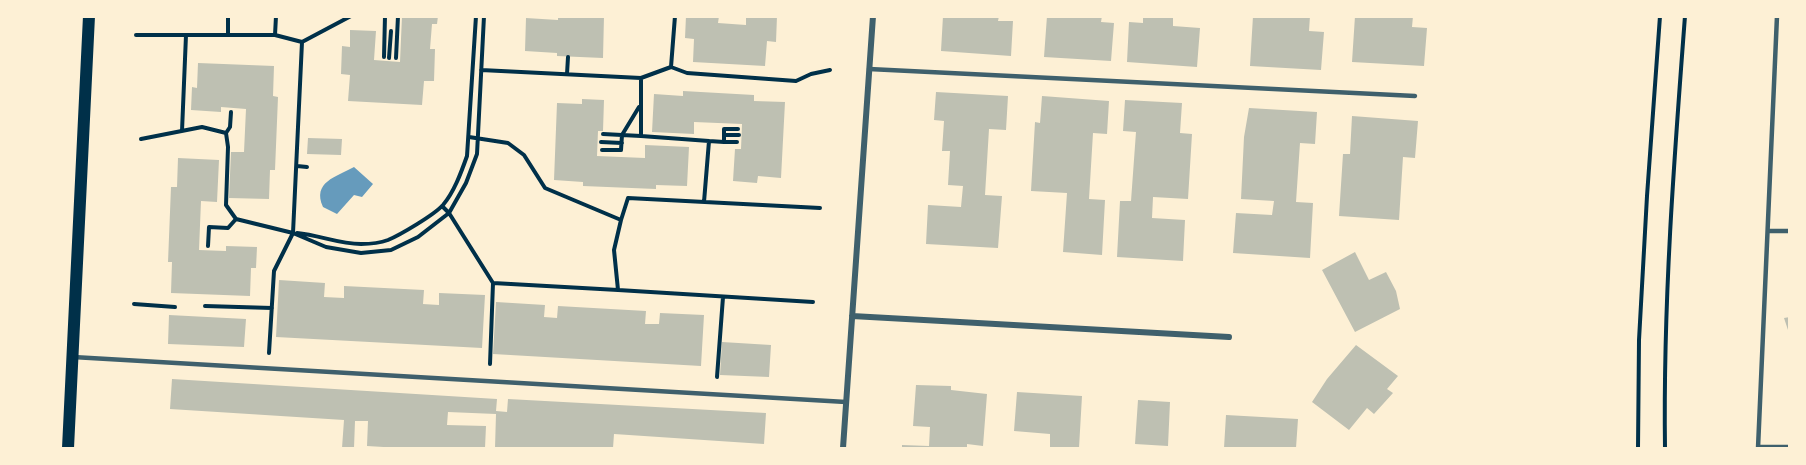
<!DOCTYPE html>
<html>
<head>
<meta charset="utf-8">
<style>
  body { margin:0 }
  #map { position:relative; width:1806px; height:465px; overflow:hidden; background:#fdf0d5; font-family:Arial,sans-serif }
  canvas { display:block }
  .frame { position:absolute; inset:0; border:18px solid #fdf0d5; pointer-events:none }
</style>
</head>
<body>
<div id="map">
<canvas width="1806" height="465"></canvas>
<div class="frame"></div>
</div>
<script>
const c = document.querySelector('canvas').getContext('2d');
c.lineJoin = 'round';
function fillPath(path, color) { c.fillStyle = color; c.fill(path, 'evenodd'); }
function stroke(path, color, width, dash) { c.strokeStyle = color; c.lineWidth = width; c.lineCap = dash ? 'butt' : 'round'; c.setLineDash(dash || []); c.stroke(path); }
const water = new Path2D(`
  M 354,167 L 373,184 L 362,197 L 354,195 L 337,214 L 323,207 C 312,182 336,177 354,167 Z`);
const building = new Path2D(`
  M 402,16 L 438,16 L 437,24 L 432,24 L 430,49 L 435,49 L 434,81 L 424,81 L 422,105 L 348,101 L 350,75 L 341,74 L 342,46 L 350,47 L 350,30 L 376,31 L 374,60 L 400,62 Z
  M 558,16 L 604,16 L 603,58 L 557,56 L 557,53 L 525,51 L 526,18 L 558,20 Z
  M 686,16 L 719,16 L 718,23 L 746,25 L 746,16 L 777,16 L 776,42 L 767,41 L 765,66 L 693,62 L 694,39 L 685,38 Z
  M 943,16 L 999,16 L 998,21 L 1013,21 L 1011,56 L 941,51 Z
  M 1047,16 L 1102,16 L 1101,22 L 1114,23 L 1111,61 L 1044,57 Z
  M 1143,16 L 1173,16 L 1173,26 L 1200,28 L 1197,67 L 1127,62 L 1129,22 L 1143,23 Z
  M 1253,16 L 1310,16 L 1309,31 L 1324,32 L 1321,70 L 1250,66 Z
  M 1355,16 L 1413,16 L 1412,27 L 1427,28 L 1424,66 L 1352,62 Z
  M 198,63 L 274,66 L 273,96 L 278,97 L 275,170 L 270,170 L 269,199 L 229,198 L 231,152 L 244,152 L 246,109 L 221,107 L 221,112 L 191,110 L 192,87 L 197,88 Z
  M 683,91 L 754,95 L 754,101 L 785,102 L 781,178 L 758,176 L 757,183 L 733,181 L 735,149 L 741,149 L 742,124 L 694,122 L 694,134 L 652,132 L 654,94 L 683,96 Z
  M 936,92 L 1008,96 L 1006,130 L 989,129 L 985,195 L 1002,196 L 998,248 L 926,244 L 928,205 L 961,207 L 963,186 L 948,185 L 950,151 L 942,151 L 944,121 L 934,120 Z
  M 1042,96 L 1109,101 L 1107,134 L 1093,133 L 1089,199 L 1105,200 L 1102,255 L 1063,252 L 1067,193 L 1031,191 L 1035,122 L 1040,123 Z
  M 582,99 L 604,100 L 603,131 L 598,131 L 597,156 L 645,158 L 645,145 L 689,147 L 687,186 L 656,185 L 656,189 L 583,186 L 583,182 L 554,180 L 557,103 L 582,104 Z
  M 1125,100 L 1182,103 L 1180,133 L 1192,134 L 1188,199 L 1153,197 L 1152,218 L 1185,220 L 1183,261 L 1117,257 L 1120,201 L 1131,201 L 1136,132 L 1123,131 Z
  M 1249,108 L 1317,112 L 1315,144 L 1300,143 L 1296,202 L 1313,203 L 1310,258 L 1233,253 L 1236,213 L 1272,215 L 1274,201 L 1241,199 L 1244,137 Z
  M 1352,116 L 1418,121 L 1415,158 L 1403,157 L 1399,220 L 1339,216 L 1343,154 L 1350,154 Z
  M 308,138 L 342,139 L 341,155 L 307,154 Z
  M 178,158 L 219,160 L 217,202 L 201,201 L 199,250 L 226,251 L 226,246 L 257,247 L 256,268 L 251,268 L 250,296 L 171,293 L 172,262 L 168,262 L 171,187 L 177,187 Z
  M 1355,252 L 1369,280 L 1386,272 L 1396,291 L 1400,309 L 1355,332 L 1322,270 Z
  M 279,280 L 325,283 L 324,297 L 344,298 L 344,286 L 424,290 L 423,304 L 439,305 L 439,293 L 485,295 L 482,348 L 276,337 Z
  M 496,302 L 545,305 L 544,317 L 557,318 L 558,306 L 646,311 L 645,324 L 659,324 L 660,313 L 704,315 L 701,366 L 493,354 Z
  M 169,315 L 246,319 L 244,347 L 168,344 Z
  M 1790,317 L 1790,333 L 1789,333 L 1784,318 Z
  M 722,342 L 771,345 L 769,377 L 720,375 Z
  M 1356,345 L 1398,376 L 1387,389 L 1393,393 L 1374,414 L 1367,408 L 1349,430 L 1312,402 L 1327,379 Z
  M 172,379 L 497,399 L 496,411 L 507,412 L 508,399 L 766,413 L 764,444 L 614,434 L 613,448 L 495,448 L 496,414 L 448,412 L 447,425 L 486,426 L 485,448 L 400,448 L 367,446 L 368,421 L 355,421 L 354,448 L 342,448 L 344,420 L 170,409 Z
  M 916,385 L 951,386 L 951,390 L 987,394 L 983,446 L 967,444 L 967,448 L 902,448 L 902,445 L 929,446 L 930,427 L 913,426 Z
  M 1017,392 L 1082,396 L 1079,448 L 1050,448 L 1050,434 L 1014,431 Z
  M 1138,400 L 1170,402 L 1168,446 L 1135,444 Z
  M 1226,415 L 1298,419 L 1296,448 L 1224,448 Z`);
const path = new Path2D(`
  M 136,35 L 275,35
  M 228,35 L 228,18
  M 302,42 L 351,16
  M 384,57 L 385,16
  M 389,58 L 391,31
  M 396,58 L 398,16
  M 671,67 L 687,73 L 796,81 L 811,74 L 830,70
  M 481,70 L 641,78 L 671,67 L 675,16
  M 567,74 L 568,57
  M 641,78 L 641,136 L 709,141 L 704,202
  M 182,131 L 186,35
  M 226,133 L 230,127 L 231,112
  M 603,134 L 641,136
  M 724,135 L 739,135
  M 469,137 L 508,143 L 524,155 L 545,188 L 621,220
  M 141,139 L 202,127 L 226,133 L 228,147 L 226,205 L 236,219 L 293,233 L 302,42 L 275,35 L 276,16
  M 709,141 L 724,142 L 724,129 L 738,129
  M 601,142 L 622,143
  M 724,142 L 737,142
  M 602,150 L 621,150 L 622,135 L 639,107
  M 297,166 L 307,167
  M 442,206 L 449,213 L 493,283 L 618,290
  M 293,233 L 326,247 L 361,253 L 391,250 L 418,237 L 449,213 L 466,183 L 477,154 L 484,16
  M 297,233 C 319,235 339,244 361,244 C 369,244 380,243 388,240 C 400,235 434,215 443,205 C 454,192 461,173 467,156 L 476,16
  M 208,246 L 209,227 L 228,228 L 236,219
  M 813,302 L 618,290 L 614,250 L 621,220 L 628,198 L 820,208
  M 134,304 L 175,307
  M 205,306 L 272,308
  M 269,353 L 274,271 L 293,233
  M 490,364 L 493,283
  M 717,377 L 723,297
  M 1638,448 L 1639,340 L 1647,196 L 1660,16
  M 1665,448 C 1663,304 1674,160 1685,16`);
const service = new Path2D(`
  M 869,69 L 1415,96
  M 1768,231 L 1790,231
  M 73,357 L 846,402
  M 1758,447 L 1790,447
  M 1758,448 L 1777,16`);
const minor = new Path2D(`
  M 852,316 L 1229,337
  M 843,448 L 873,16`);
const secondary = new Path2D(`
  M 68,448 L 89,16`);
fillPath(water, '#669bbc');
fillPath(building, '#bec0b2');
stroke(path, '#003049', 4);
stroke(service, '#3f606c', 4.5);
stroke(minor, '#3f606c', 6);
stroke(secondary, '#003049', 12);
</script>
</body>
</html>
